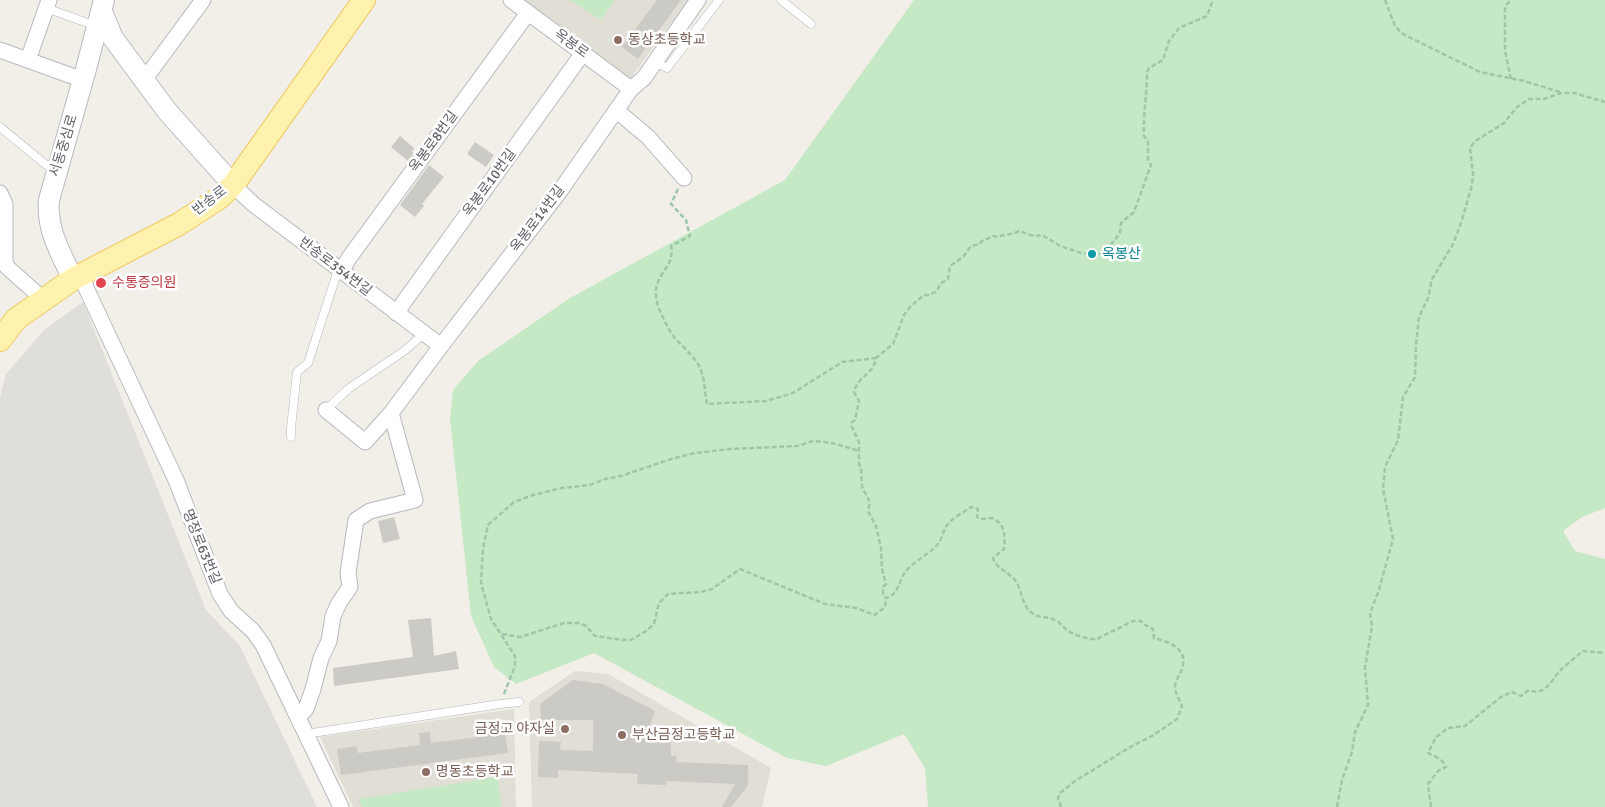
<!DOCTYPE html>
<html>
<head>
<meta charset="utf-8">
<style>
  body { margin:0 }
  canvas { display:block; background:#f1efe8 }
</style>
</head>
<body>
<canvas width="1605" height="807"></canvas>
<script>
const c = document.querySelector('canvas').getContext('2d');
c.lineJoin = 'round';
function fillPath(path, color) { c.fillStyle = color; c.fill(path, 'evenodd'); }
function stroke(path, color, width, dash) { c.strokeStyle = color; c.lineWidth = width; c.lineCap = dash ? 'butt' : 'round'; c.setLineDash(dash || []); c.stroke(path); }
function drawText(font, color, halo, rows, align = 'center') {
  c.font = font + ' Signika,"Noto Sans KR",sans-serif'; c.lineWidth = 5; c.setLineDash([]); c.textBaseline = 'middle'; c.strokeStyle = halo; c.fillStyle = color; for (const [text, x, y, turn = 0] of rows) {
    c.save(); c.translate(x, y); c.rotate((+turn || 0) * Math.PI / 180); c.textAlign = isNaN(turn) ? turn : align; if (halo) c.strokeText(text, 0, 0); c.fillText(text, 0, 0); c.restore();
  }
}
const industrial = new Path2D(`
  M 83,302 L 206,610 L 240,646 L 317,807 L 0,807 L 0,397 L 6,374 L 44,330 Z`);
const education = new Path2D(`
  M 524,0 L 688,0 L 630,79 Z
  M 575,671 L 608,674 L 771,768 L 762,807 L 532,807 L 529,702 Z
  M 514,709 L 516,807 L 353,807 L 320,737 Z`);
const green = new Path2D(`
  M 570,0 L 615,0 L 601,20 Z
  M 914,0 L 1605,0 L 1605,508 L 1582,517 L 1563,531 L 1575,551 L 1605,559 L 1605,807 L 928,807 L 925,768 L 904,734 L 826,766 L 787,758 L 594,653 L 516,684 L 494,667 L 471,616 L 450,418 L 453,390 L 478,361 L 570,298 L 785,180 Z
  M 498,777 L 501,807 L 362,807 L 358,799 Z`);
const building = new Path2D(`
  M 657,0 L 681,0 L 638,59 L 622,47 Z
  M 400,136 L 414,148 L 412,152 L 414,153 L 408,161 L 391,147 Z
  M 475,142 L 494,155 L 486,167 L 467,154 Z
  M 429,165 L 444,177 L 422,204 L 424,206 L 415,217 L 400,205 Z
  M 394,517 L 400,539 L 383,543 L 378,521 Z
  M 431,618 L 434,656 L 456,651 L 459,669 L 334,686 L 333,668 L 413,657 L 408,620 Z
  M 573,680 L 603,684 L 655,711 L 645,739 L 671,740 L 671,756 L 677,756 L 676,762 L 748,765 L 748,785 L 731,807 L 722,807 L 735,784 L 666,781 L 666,785 L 637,784 L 638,774 L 558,770 L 558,778 L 538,777 L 539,741 L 561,742 L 560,750 L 593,751 L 593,720 L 541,720 L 540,704 Z
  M 504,724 L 508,753 L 341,775 L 337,749 L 357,746 L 358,753 L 420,745 L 419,733 L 430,732 L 431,743 L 487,736 L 486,727 Z`);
const path = new Path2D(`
  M 1385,0 L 1395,26 L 1403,34 L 1425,45 L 1480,72 L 1524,81 L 1560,92
  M 1511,79 L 1505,51 L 1505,6 L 1511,0
  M 678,189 L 671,204 L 686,220 L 690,236 L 671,246 C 676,271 648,274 658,306 C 662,316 668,329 674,337 C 684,349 698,358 702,374 C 705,383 705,394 707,404 L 766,401 L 793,393 L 842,362 L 876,358
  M 502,634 L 520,637 L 564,623 L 579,623 L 586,626 L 595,636 L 623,640 L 631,640 L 646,631 L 654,624 L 659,603 L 668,594 L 701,592 L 712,589 L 740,569 L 825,604 L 856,608 L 875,615 L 885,607 L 886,598
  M 504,694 L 515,666 L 515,656 L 491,619 L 481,583 L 483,548 L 488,525 L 514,502 L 533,495 L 562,488 L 590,485 L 605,479 L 621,476 L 671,459 L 695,453 L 731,449 L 797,446 L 813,441 L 832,443 L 860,451
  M 1061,807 L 1058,798 L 1060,793 L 1075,781 L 1132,746 L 1152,736 L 1177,719 L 1182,706 C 1180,700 1175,694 1175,687 C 1175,679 1182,673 1183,665 C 1187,648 1167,641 1154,638 L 1153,629 L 1143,624 L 1141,621 L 1133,621 L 1097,639 C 1089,640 1074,635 1067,630 C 1063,627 1060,622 1055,620 C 1045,615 1036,620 1027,608 C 1021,599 1021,588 1015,580 C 1008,572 996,568 993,558 L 1004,549 C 1005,536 1006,524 992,518 L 981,519 L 977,517 L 978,509 L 971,507 C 964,512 954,517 949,523 C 943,528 943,538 938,544 C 929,555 915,560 905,572 C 900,579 898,596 886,598 L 883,594 L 883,587 L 886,584 L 882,569 L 881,548 L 876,526 L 868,511 L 870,502 L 862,487 L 861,467 L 859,464 L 859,442 L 852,427 L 852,422 L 855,420 L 859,401 L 854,392 C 859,374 873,376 876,358 L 893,344 L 904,315 L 910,307 L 924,295 L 929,295 L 937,291 L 940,284 L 948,279 L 950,266 L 963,257 L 971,246 L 979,244 L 982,241 L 994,236 L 998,237 C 1005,234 1012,235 1019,231 L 1034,236 L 1042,235 L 1060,246 L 1081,253 L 1097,255 L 1102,253 L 1115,240 L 1120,232 L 1121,223 L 1134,212 L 1151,165 L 1148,160 L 1148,141 L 1144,136 C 1143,114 1147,94 1147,72 L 1149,68 L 1163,60 L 1169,41 L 1179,28 L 1207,16 L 1213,0
  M 1337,807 L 1342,780 L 1352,752 L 1355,732 L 1368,705 L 1365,668 L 1372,626 L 1370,613 L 1379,590 L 1393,539 L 1383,489 L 1385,467 L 1398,440 L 1403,397 L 1415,377 L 1416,344 L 1419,317 L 1428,298 L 1432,279 L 1453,244 L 1461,223 L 1472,185 L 1473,174 L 1470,148 L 1475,141 L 1504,123 L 1517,107 L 1529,99 L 1544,99 L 1561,93 L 1574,93 L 1605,102
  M 1431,807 L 1428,784 L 1438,771 L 1446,767 C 1444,760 1434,756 1428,753 L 1436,737 L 1448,728 L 1465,726 L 1501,697 L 1512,692 L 1521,696 L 1529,690 C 1544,696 1550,683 1558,673 C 1565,665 1575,658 1583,651 L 1605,653`);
const lane = new Path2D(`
  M 781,0 L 811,24
  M 46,8 L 96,26
  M 655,62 L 667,68 L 719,0
  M 0,127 L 45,164 L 56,170
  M 326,410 L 348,389 L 404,351 L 424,334
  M 291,437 L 291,428 L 297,372 L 308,363 L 337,273 L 341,272
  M 306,734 L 500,704 L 519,702`);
const street = new Path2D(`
  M 511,0 L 631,89
  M 0,50 L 83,80
  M 28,60 L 49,0
  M 144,80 L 203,0
  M 616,110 L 648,137 L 684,178
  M 233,185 L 253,204 L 441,346
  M 0,193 L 5,204 L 5,261 L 7,267 L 44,300
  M 341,272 L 349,258 L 528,13
  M 83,273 L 86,288 L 176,480 L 220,594 L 231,611 L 253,631 L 263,645 L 341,807
  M 396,313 L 583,53
  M 326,410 L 365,442 L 391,413
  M 298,717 L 306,709 L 313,689 L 321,658 L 329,641 L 333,616 L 339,603 L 350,587 L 348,573 L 356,520 L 370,511 L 415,500 L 391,413 L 441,346 L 560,191 L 631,89 L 644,78 L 698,0`);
const secondary = new Path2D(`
  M 102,12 L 113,38 L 144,80 L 167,111 L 233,185
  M 73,279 C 61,254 46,229 49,200 L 86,69 L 104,0`);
const primary = new Path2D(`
  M 0,340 L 16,319 L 73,279 L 179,224 L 219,198 L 233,185 L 364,0`);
const markers = [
  [618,40,5,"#8d6e63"],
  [1092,254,5,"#0f9aa8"],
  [101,283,6,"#e0444e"],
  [565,729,5,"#8d6e63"],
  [622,735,5,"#8d6e63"],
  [426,772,5,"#8d6e63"]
];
const educationNames = [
  ["동상초등학교",628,40],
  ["금정고 야자실",555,729,"right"],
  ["부산금정고등학교",632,735],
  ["명동초등학교",436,772]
];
const streetNames = [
  ["옥봉로",571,44,36],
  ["옥봉로8번길",434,142,-54],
  ["서동중심로",64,146,-73],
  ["옥봉로10번길",490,183,-54],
  ["반송로",210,201,-37],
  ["옥봉로14번길",538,219,-53],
  ["반송로354번길",335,267,37],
  ["명장로63번길",201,547,68]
];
const cultureNames = [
  ["옥봉산",1102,254]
];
const healthNames = [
  ["수통증의원",112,283]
];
fillPath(industrial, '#e0deda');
fillPath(education, '#e1ded6');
fillPath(green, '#c5e8c5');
fillPath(building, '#cccac5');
stroke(lane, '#b5b8bc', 9);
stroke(street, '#b5b8bc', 17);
stroke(secondary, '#b6babf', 22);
stroke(primary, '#f2c960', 24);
stroke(path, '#9cc7a9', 2.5, [5, 2.5]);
stroke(lane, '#fff', 8);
stroke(street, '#fff', 15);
stroke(secondary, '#fff', 20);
stroke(primary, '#fff2af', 22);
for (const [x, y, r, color] of markers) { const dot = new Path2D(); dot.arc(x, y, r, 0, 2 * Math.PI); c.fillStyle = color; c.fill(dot); stroke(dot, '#fff', 2); }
drawText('14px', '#785e54', '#fff', educationNames, 'left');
drawText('14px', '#5f6368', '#fff', streetNames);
drawText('14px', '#0d838f', '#fff', cultureNames, 'left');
drawText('14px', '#be3a42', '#fff', healthNames, 'left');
</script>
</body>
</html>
